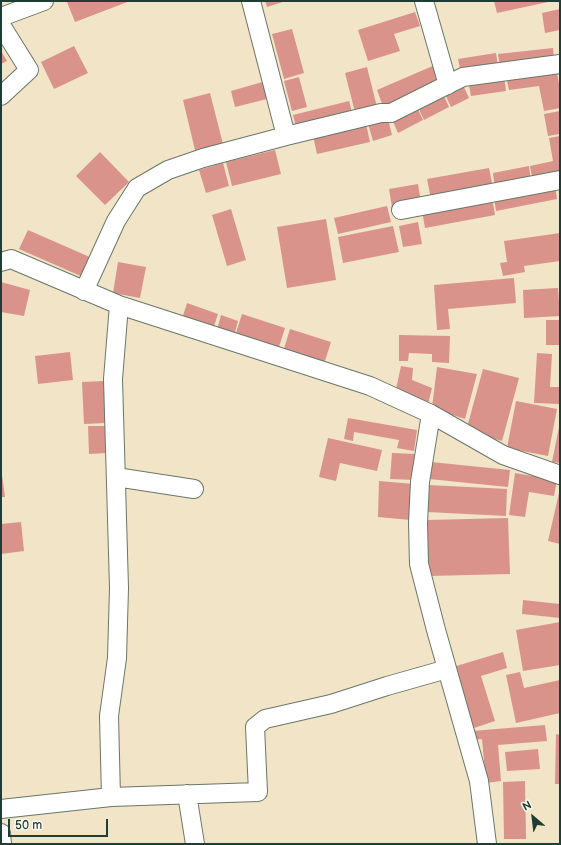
<!DOCTYPE html>
<html>
<head>
<meta charset="utf-8">
<style>
  body { margin:0 }
  #map { position:relative; width:561px; height:845px; overflow:hidden; background:#f1e4c7; font-family:"Balsamiq Sans",sans-serif }
  canvas { display:block }
  .frame { position:absolute; inset:0; border:2px solid #1f3d34; pointer-events:none }
  .north { position:absolute; left:513px; top:797px; width:40px; height:40px; -webkit-text-stroke:3px #fbf7ec; paint-order:stroke; rotate:332deg; font-size:11px; font-weight:700; line-height:16px; text-align:center; color:#1f3d34 }
  .north::after { content:''; display:block; margin:auto; width:14px; height:18px; background:#1f3d34; clip-path:polygon(50% 0,100% 100%,50% 72%,0 100%) }
  .scale { position:absolute; left:8px; top:819px; width:100px; height:18px; box-sizing:border-box; border:2px solid #1f3d34; border-top:0; padding-left:5px; font-size:12px; line-height:14px; white-space:nowrap; color:#1f3d34; -webkit-text-stroke:3px #fbf7ec; paint-order:stroke }
</style>
</head>
<body>
<div id="map">
<canvas width="561" height="845"></canvas>
<div class="frame"></div>
<div class="north">N</div>
<div class="scale">50 m</div>
</div>
<script>
const c = document.querySelector('canvas').getContext('2d');
c.lineJoin = 'round';
function fillPath(path, color) { c.fillStyle = color; c.fill(path, 'evenodd'); }
function stroke(path, color, width, dash) { c.strokeStyle = color; c.lineWidth = width; c.lineCap = dash ? 'butt' : 'round'; c.setLineDash(dash || []); c.stroke(path); }
const building = new Path2D(`
  M 70,1 L 130,1 L 75,22 L 67,2 Z
  M 265,1 L 286,1 L 267,7 Z
  M 494,1 L 548,1 L 548,2 L 497,13 Z
  M 560,9 L 560,30 L 545,33 L 542,13 Z
  M 415,12 L 420,26 L 394,34 L 400,51 L 368,61 L 358,30 Z
  M 292,29 L 304,73 L 284,79 L 272,34 Z
  M 74,46 L 88,73 L 54,89 L 41,62 Z
  M 553,48 L 554,61 L 500,67 L 498,54 Z
  M 1,51 L 7,61 L 1,64 Z
  M 496,53 L 498,67 L 461,73 L 458,59 Z
  M 435,65 L 443,83 L 384,109 L 377,90 Z
  M 367,67 L 378,111 L 356,116 L 345,73 Z
  M 556,68 L 560,89 L 560,108 L 544,111 L 539,86 L 509,90 L 506,76 Z
  M 504,76 L 506,91 L 471,96 L 468,80 Z
  M 299,77 L 307,107 L 292,111 L 284,81 Z
  M 266,81 L 271,98 L 235,107 L 231,91 Z
  M 462,83 L 469,98 L 451,107 L 444,92 Z
  M 442,92 L 449,107 L 424,120 L 417,105 Z
  M 210,93 L 223,144 L 195,150 L 183,100 Z
  M 349,101 L 353,116 L 297,130 L 293,115 Z
  M 416,105 L 423,120 L 398,133 L 391,117 Z
  M 560,111 L 560,134 L 548,136 L 544,114 Z
  M 388,119 L 392,135 L 373,141 L 368,124 Z
  M 366,124 L 370,142 L 317,154 L 313,136 Z
  M 560,136 L 560,176 L 533,182 L 530,166 L 553,161 L 549,138 Z
  M 275,150 L 281,174 L 232,186 L 226,162 Z
  M 100,152 L 129,182 L 105,205 L 76,176 Z
  M 223,163 L 229,186 L 206,193 L 199,170 Z
  M 529,166 L 531,181 L 495,188 L 493,173 Z
  M 489,168 L 493,188 L 431,199 L 427,179 Z
  M 418,184 L 421,202 L 392,207 L 389,189 Z
  M 555,186 L 557,199 L 496,211 L 494,197 Z
  M 492,198 L 495,215 L 425,228 L 422,211 Z
  M 387,206 L 391,222 L 338,234 L 334,218 Z
  M 231,209 L 246,260 L 227,266 L 212,215 Z
  M 326,219 L 336,280 L 287,288 L 277,227 Z
  M 418,222 L 422,244 L 403,247 L 399,226 Z
  M 393,226 L 399,252 L 343,263 L 338,237 Z
  M 28,230 L 92,258 L 83,277 L 19,249 Z
  M 560,233 L 560,261 L 524,266 L 525,272 L 503,276 L 500,263 L 507,262 L 504,241 Z
  M 118,262 L 146,267 L 140,298 L 113,293 Z
  M 514,278 L 516,303 L 448,309 L 450,329 L 437,330 L 434,285 Z
  M 1,282 L 30,290 L 24,316 L 1,312 Z
  M 558,288 L 560,316 L 524,318 L 523,290 Z
  M 187,303 L 218,314 L 213,329 L 182,319 Z
  M 242,314 L 285,328 L 278,350 L 235,336 Z
  M 221,315 L 238,321 L 234,336 L 217,330 Z
  M 546,320 L 560,320 L 560,345 L 546,345 Z
  M 290,329 L 331,342 L 324,364 L 283,352 Z
  M 399,335 L 450,336 L 449,363 L 432,362 L 432,354 L 409,353 L 408,361 L 399,361 Z
  M 70,352 L 73,380 L 38,384 L 35,356 Z
  M 537,353 L 552,354 L 550,387 L 560,387 L 560,404 L 534,403 Z
  M 401,366 L 413,368 L 412,380 L 432,388 L 428,404 L 396,389 Z
  M 437,367 L 477,374 L 465,419 L 432,408 Z
  M 483,369 L 519,378 L 502,441 L 466,431 Z
  M 104,381 L 105,423 L 84,424 L 82,382 Z
  M 516,401 L 557,409 L 548,456 L 507,448 Z
  M 348,418 L 417,430 L 414,451 L 397,448 L 399,440 L 354,432 L 353,441 L 344,439 Z
  M 88,426 L 105,426 L 107,453 L 89,454 Z
  M 559,427 L 560,427 L 560,463 L 552,462 Z
  M 328,438 L 382,450 L 377,471 L 340,463 L 336,481 L 319,477 Z
  M 392,453 L 417,454 L 416,480 L 390,479 Z
  M 431,462 L 510,470 L 508,487 L 429,479 Z
  M 515,473 L 557,480 L 554,496 L 529,492 L 525,517 L 509,515 Z
  M 1,475 L 2,475 L 5,497 L 1,497 Z
  M 379,481 L 414,484 L 411,520 L 378,517 Z
  M 428,485 L 507,489 L 506,516 L 427,512 Z
  M 559,493 L 560,493 L 560,544 L 548,541 Z
  M 508,518 L 510,574 L 428,576 L 427,520 Z
  M 21,522 L 24,551 L 1,554 L 1,524 Z
  M 523,600 L 560,604 L 560,618 L 522,614 Z
  M 560,622 L 560,665 L 523,671 L 516,630 Z
  M 503,652 L 507,668 L 481,676 L 495,721 L 471,729 L 453,667 Z
  M 520,672 L 524,688 L 560,680 L 560,713 L 516,723 L 506,675 Z
  M 545,725 L 547,741 L 498,745 L 501,781 L 486,783 L 482,739 L 473,740 L 472,731 Z
  M 556,734 L 560,735 L 560,784 L 555,784 Z
  M 538,749 L 540,769 L 507,771 L 505,752 Z
  M 525,781 L 526,839 L 504,839 L 503,782 Z`);
const minor = new Path2D(`
  M 251,1 L 286,136 L 381,113 L 391,113 L 463,77 L 560,64
  M 424,1 L 448,85
  M 1,17 L 44,1
  M 1,25 L 29,70 L 1,96
  M 401,210 L 560,180
  M 1,262 L 11,259 L 119,305 L 370,386 L 431,414 L 503,455 L 560,475
  M 84,291 L 116,221 L 137,188 L 168,170 L 203,158 L 286,136
  M 431,414 L 420,482 L 418,523 L 419,564 L 436,630 L 479,781 L 487,844
  M 116,477 L 194,489
  M 187,794 L 195,844
  M 111,797 L 109,716 L 117,658 L 119,588 L 113,379 L 119,305
  M 1,809 L 111,797 L 258,792 L 255,727 L 265,719 L 331,704 L 387,686 L 447,669
  M 1,833 L 2,844`);
fillPath(building, '#d9938b');
stroke(minor, '#687767', 20);
stroke(minor, '#fff', 18);
</script>
</body>
</html>
